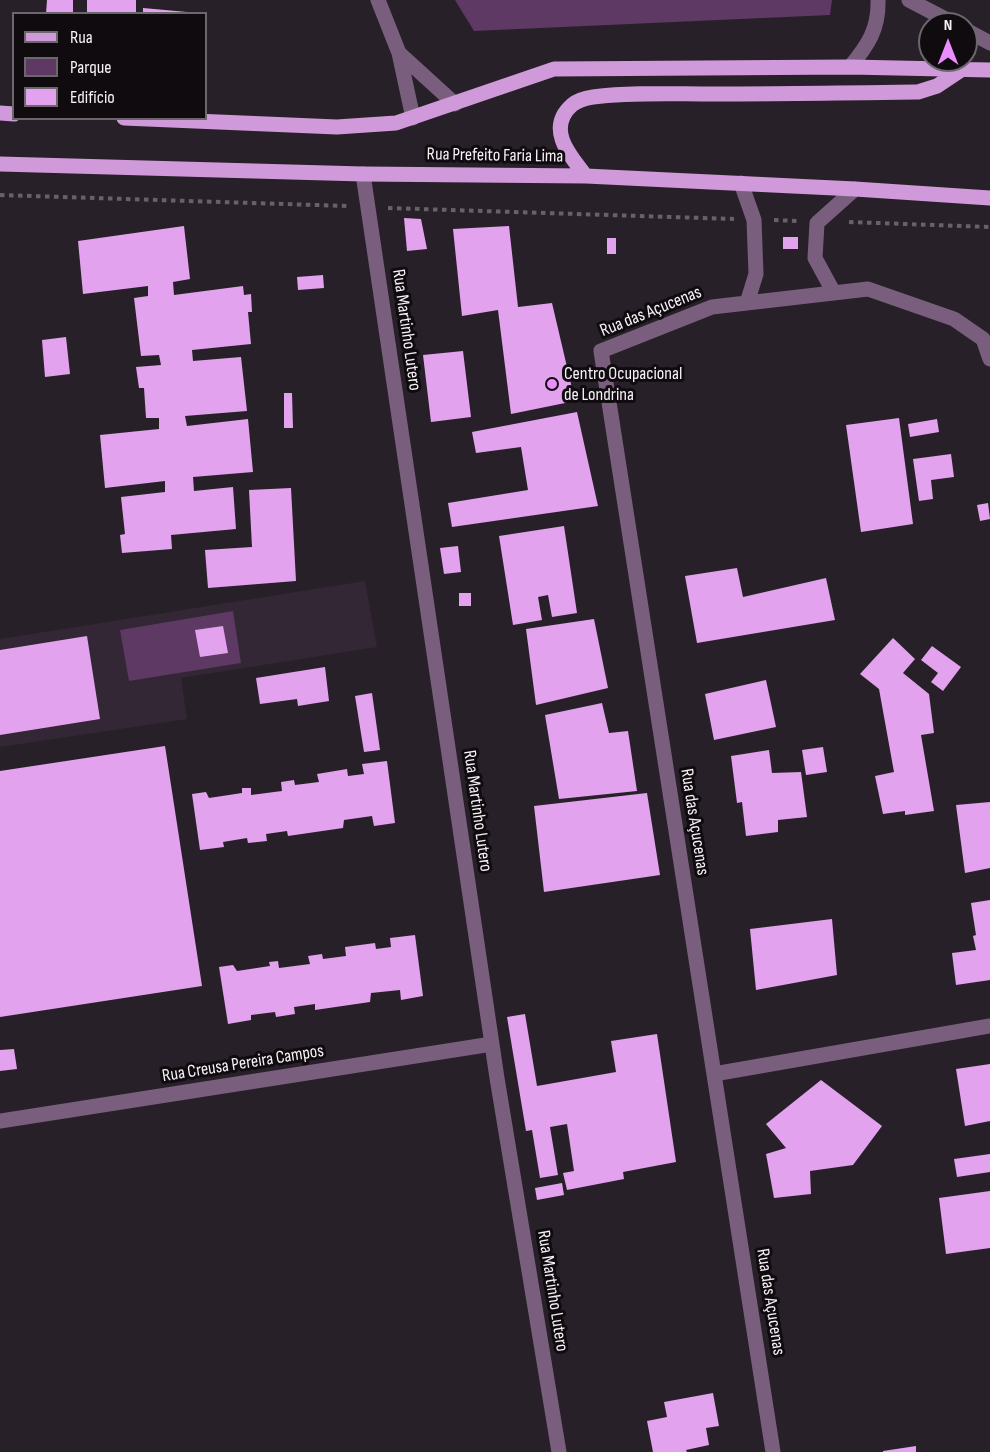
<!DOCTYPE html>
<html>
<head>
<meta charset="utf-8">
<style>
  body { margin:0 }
  #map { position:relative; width:990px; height:1452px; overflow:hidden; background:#282029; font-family:"Sofia Sans Condensed",sans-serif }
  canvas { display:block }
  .legend { position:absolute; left:12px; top:12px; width:195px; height:108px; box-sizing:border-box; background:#0f0b0f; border:2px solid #6c676c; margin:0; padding:8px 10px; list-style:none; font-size:18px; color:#f7f1f8 }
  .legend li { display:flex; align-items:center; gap:12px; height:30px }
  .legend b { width:30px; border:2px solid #6c676c }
  .north { position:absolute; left:918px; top:12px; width:60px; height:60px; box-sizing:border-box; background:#0f0b0f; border:2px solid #6c676c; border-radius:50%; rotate:0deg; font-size:16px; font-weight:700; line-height:24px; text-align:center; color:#f7f1f8 }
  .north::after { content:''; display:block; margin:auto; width:21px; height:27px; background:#eb8dfc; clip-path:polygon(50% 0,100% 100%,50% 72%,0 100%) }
</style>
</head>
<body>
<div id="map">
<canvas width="990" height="1452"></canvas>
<ul class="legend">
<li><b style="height:8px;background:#d099d9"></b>Rua</li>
<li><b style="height:16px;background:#5e3964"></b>Parque</li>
<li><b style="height:16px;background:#e3a2ee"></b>Edifício</li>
</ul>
<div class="north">N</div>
</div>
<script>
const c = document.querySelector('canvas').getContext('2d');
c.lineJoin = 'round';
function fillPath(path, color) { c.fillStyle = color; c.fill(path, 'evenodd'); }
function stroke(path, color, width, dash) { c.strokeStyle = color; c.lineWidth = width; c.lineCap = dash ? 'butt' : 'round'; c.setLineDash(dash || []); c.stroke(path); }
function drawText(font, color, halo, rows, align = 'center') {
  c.font = font + ' "Sofia Sans Condensed",sans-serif'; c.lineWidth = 6; c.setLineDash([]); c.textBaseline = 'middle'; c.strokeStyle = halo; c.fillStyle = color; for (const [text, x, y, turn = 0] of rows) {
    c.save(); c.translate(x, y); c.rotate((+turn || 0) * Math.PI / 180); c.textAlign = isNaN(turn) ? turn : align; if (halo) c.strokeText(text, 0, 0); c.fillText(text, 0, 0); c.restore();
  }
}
const built = new Path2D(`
  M 365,581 L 377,647 L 181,678 L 187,719 L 0,747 L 0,639 Z`);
const green = new Path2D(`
  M 455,0 L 832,0 L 830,15 L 474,31 Z
  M 233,611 L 241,663 L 129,681 L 120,630 Z`);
const building = new Path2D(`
  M 47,0 L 73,0 L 73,14 L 46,14 Z
  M 87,0 L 136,0 L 136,14 L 87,14 Z
  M 143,8 L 187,12 L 187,14 L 143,14 Z
  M 404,218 L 421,219 L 427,249 L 407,251 Z
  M 184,226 L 190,279 L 173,282 L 174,295 L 243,286 L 244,295 L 251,294 L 252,312 L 248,312 L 251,344 L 192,350 L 193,361 L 241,357 L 247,411 L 185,416 L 187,426 L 248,419 L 253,472 L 193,477 L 194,491 L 233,487 L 236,529 L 171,535 L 172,549 L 122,553 L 120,535 L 125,534 L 121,497 L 165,492 L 165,481 L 105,488 L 100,435 L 159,429 L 159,418 L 146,418 L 144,388 L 139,388 L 136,367 L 161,365 L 159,355 L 141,356 L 134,298 L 148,296 L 148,286 L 83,294 L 78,241 Z
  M 509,226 L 518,307 L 552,303 L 575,401 L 511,414 L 498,310 L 462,316 L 453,229 Z
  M 783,237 L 798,237 L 798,249 L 783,249 Z
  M 607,238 L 616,238 L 616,254 L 607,254 Z
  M 323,275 L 324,288 L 298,290 L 297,277 Z
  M 66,337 L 70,374 L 45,377 L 42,340 Z
  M 463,351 L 471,417 L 431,422 L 423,355 Z
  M 284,393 L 292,393 L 293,428 L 284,428 Z
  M 577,412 L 598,506 L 452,527 L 448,503 L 528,490 L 521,447 L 476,453 L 472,432 Z
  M 899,418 L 913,524 L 861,532 L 846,425 Z
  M 937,419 L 939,432 L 910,437 L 908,424 Z
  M 951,454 L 954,477 L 931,480 L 933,499 L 919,501 L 913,459 Z
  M 291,488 L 296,581 L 208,588 L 205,550 L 252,547 L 249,490 Z
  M 988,503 L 990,519 L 980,521 L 977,505 Z
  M 564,526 L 577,613 L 552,617 L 548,595 L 538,597 L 542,620 L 513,625 L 499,536 Z
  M 458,546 L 461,572 L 444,574 L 440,548 Z
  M 737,568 L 743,597 L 826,578 L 835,620 L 697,643 L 685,576 Z
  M 459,593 L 471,593 L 471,606 L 459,606 Z
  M 594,619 L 608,688 L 536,705 L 526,629 Z
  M 223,626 L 228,653 L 200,657 L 195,630 Z
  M 87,636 L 100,719 L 0,735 L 0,650 Z
  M 893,638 L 915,659 L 903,673 L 929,694 L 934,733 L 921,735 L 934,811 L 905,815 L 905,811 L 883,814 L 875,776 L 894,772 L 879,689 L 860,674 Z
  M 932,646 L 961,667 L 943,691 L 931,682 L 938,673 L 921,660 Z
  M 325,667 L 329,701 L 298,706 L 297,699 L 260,704 L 256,678 Z
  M 766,680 L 776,727 L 714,740 L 705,694 Z
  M 372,693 L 380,750 L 364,752 L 355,696 Z
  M 602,703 L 609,733 L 628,731 L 637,791 L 559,799 L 545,715 Z
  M 165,746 L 202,986 L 0,1017 L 0,771 Z
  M 823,747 L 827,772 L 806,775 L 802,750 Z
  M 769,750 L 772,773 L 801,772 L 807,817 L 778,820 L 778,832 L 746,836 L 742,802 L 737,803 L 731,756 Z
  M 387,761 L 395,823 L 374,826 L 372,816 L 344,820 L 343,828 L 288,836 L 287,831 L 266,834 L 267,841 L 248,843 L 247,838 L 223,842 L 224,847 L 200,850 L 192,794 L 206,792 L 209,798 L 242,793 L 242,788 L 251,788 L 251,795 L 282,791 L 281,782 L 294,780 L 295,785 L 319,782 L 317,774 L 347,769 L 348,776 L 364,774 L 362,764 Z
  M 647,793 L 660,875 L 544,892 L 534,806 Z
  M 990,802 L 990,868 L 965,873 L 956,805 Z
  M 990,900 L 990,980 L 956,985 L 952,953 L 976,950 L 973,936 L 976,935 L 971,903 Z
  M 832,919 L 837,975 L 756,990 L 750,929 Z
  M 415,935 L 423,996 L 401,1000 L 400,990 L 371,993 L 370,1002 L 315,1010 L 315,1004 L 294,1007 L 295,1014 L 276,1017 L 275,1012 L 251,1015 L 251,1020 L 228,1024 L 219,967 L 233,965 L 237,971 L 270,966 L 269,962 L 278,961 L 279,968 L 310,964 L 308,956 L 322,954 L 323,959 L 346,956 L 345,947 L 375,943 L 376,949 L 391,947 L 390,938 Z
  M 525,1014 L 537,1086 L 616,1072 L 611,1041 L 657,1034 L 676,1162 L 623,1172 L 624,1179 L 567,1190 L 563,1173 L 574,1171 L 567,1124 L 550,1127 L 558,1175 L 540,1178 L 532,1130 L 526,1131 L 507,1017 Z
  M 14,1049 L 17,1069 L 0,1071 L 0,1050 Z
  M 990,1064 L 990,1121 L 965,1126 L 956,1069 Z
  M 821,1080 L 882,1126 L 853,1165 L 810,1171 L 811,1194 L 774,1198 L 766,1154 L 786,1148 L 766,1124 Z
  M 990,1154 L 990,1172 L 957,1177 L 954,1159 Z
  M 562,1183 L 564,1195 L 537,1200 L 535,1188 Z
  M 990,1191 L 990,1248 L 946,1254 L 939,1198 Z
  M 713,1393 L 719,1426 L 706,1428 L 709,1445 L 686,1450 L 687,1452 L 653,1452 L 647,1421 L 667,1417 L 664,1402 Z
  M 916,1446 L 916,1452 L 883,1452 L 883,1451 Z`);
const path = new Path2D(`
  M 0,195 L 347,206
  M 388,208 L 734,219
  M 774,220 L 797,221
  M 849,222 L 990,227`);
const minor = new Path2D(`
  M 378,0 L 399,53 L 413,118
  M 909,0 L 955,24
  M 966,30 L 990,43
  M 399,53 L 455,104
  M 850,67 C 868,45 879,29 878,0
  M 363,174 L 497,1078 L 559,1452
  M 741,183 L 754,220 L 756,274 L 747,303
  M 834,293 L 815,258 L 817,223 L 855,189
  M 714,1074 L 990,1026
  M 0,1121 L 492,1044
  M 773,1452 L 601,351 L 712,307 L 868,289 L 954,319 L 983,339 L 990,359`);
const major = new Path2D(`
  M 0,113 L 14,114
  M 124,118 L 337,127 L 396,123 L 554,69 L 850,67 L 990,70
  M 0,164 L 363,174 L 586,176 L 855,189 L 990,198
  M 586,176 C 571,157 545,129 572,105 C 578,100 586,98 593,97 C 632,92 673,94 712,94 C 781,94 849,93 918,92 L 937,86 L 964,68`);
const markers = [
  [552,384,6,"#eb8dfc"]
];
const streetNames = [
  ["Rua Prefeito Faria Lima",495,156,1],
  ["Rua das Açucenas",651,312,-22],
  ["Rua Martinho Lutero",406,330,82],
  ["Rua Martinho Lutero",477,811,82],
  ["Rua das Açucenas",694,822,81],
  ["Rua Creusa Pereira Campos",243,1064,-9],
  ["Rua Martinho Lutero",552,1291,81],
  ["Rua das Açucenas",770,1302,81]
];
const poiNames = [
  ["Centro Ocupacional",564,374],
  ["de Londrina",564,395]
];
fillPath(built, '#332635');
fillPath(green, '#5e3964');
fillPath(building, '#e3a2ee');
stroke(path, '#69616a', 4, [4.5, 4.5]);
stroke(minor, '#795f7d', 15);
stroke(major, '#d099d9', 15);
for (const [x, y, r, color] of markers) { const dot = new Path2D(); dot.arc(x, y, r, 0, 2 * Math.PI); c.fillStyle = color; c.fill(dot); stroke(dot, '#0f0b0f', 2); }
drawText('18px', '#f7f1f8', '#0f0b0f', streetNames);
drawText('18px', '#f7f1f8', '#0f0b0f', poiNames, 'left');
</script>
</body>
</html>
